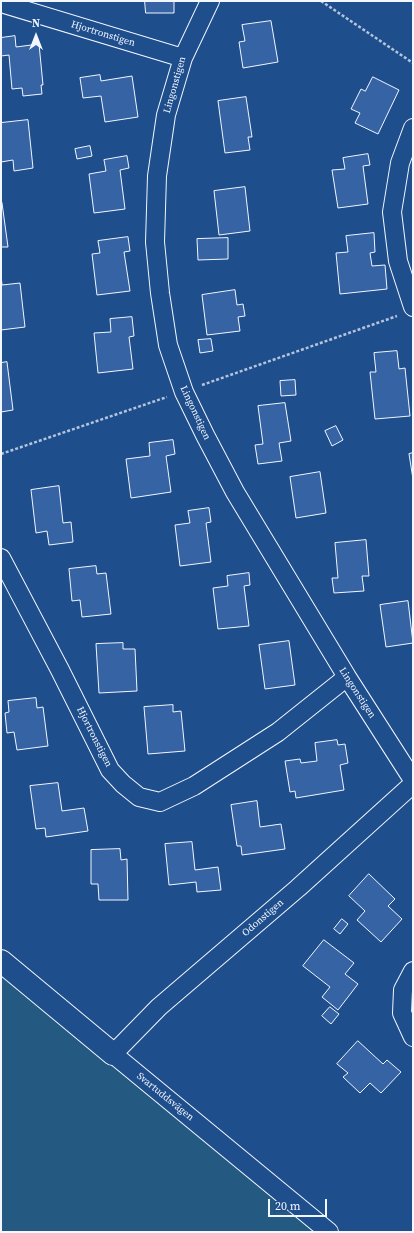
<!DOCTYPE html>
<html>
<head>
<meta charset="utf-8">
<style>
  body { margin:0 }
  #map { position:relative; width:414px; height:1233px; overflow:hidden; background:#1f4e8c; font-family:"Source Serif 4",serif }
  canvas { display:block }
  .frame { position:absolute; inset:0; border:2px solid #f2f6ff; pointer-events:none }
  .north { position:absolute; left:16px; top:16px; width:40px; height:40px; -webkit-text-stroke:3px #1f4e8c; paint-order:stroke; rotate:0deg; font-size:11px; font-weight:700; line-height:16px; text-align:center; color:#f2f6ff }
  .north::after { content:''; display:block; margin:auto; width:14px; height:18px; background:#f2f6ff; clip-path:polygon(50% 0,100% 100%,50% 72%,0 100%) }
  .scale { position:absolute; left:268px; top:1199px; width:59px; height:18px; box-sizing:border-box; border:2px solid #f2f6ff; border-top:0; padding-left:5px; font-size:12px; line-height:14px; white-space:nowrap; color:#f2f6ff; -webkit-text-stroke:3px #1f4e8c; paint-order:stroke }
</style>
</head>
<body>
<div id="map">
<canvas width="414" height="1233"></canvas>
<div class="frame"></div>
<div class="north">N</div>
<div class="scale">20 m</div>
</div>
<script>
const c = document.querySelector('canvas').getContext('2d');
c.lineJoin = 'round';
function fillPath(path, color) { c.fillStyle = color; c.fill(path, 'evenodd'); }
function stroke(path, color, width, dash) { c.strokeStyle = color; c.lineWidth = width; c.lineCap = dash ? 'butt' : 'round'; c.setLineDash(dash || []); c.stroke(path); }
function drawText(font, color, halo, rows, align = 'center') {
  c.font = font + ' "Source Serif 4",serif'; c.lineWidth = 3; c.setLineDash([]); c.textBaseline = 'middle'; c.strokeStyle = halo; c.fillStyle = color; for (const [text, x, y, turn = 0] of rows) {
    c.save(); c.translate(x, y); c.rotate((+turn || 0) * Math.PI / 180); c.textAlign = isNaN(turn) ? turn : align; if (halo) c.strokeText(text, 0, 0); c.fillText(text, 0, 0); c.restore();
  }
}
const green = new Path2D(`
  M 1,961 L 327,1232 L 1,1232 Z`);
const building = new Path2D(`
  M 145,1 L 174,1 L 174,13 L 146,13 Z
  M 271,21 L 278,62 L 243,68 L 239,42 L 245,41 L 242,25 Z
  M 15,36 L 16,47 L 39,44 L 43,85 L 41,85 L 42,94 L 23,96 L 22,88 L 12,89 L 9,55 L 1,56 L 1,38 Z
  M 100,75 L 101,81 L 132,76 L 138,117 L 105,122 L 101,96 L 83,98 L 80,78 Z
  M 373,77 L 399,90 L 378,134 L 355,123 L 360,113 L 351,109 L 361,89 L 365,91 Z
  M 246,97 L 252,137 L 248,137 L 250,150 L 225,153 L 218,101 Z
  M 28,120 L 33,168 L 14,171 L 13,160 L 1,162 L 1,123 Z
  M 90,146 L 92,156 L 77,159 L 75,149 Z
  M 368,154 L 370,165 L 363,166 L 368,204 L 338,208 L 332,170 L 345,169 L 343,158 Z
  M 127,156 L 129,168 L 120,170 L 125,209 L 94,213 L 89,174 L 106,171 L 104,160 Z
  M 245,187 L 250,231 L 219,235 L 214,191 Z
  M 2,203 L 8,247 L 1,247 L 1,204 Z
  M 374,233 L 375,252 L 370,253 L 372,266 L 385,265 L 387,289 L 340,294 L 336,253 L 348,252 L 346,236 Z
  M 128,237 L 130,251 L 124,252 L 130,291 L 97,295 L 92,254 L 100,253 L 98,241 Z
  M 228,238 L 228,259 L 198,260 L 197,239 Z
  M 1,275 L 2,285 L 20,283 L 25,327 L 1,330 Z
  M 235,290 L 237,305 L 243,304 L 245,316 L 238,317 L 240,331 L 207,335 L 202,295 Z
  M 132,317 L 134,336 L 129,337 L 133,369 L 98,373 L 94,333 L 111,332 L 110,319 Z
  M 211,339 L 213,351 L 200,353 L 198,340 Z
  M 397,351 L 399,369 L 405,368 L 410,416 L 375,419 L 370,372 L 376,372 L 374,353 Z
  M 7,362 L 13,410 L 1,412 L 1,363 Z
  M 295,380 L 296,395 L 281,396 L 280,381 Z
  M 285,403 L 291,441 L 279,443 L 282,461 L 258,464 L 255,445 L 263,444 L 258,406 Z
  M 336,426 L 343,440 L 332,446 L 325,431 Z
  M 173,440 L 175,454 L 166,456 L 171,492 L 131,498 L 126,459 L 150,456 L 149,443 Z
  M 413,453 L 413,479 L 409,454 Z
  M 320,472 L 326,513 L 296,518 L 290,477 Z
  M 59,486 L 63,523 L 71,522 L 73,542 L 49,545 L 47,531 L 36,533 L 31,490 Z
  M 209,508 L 211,522 L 206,523 L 211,562 L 180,566 L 175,525 L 190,523 L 188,511 Z
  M 366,540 L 369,576 L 362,576 L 364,591 L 334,593 L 332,578 L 338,578 L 335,543 Z
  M 96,566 L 97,574 L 106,573 L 111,614 L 82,617 L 80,600 L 72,601 L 69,569 Z
  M 249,573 L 250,585 L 244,586 L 249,626 L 218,629 L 213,588 L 228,586 L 227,576 Z
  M 408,601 L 413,643 L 386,647 L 380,605 Z
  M 289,641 L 295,685 L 265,689 L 259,645 Z
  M 123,643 L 123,649 L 135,649 L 137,691 L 99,693 L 96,644 Z
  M 36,698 L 37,708 L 43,707 L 48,746 L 17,750 L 14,732 L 7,733 L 5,713 L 9,712 L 8,701 Z
  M 173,705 L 173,712 L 181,711 L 185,751 L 148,754 L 144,707 Z
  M 337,740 L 338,745 L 345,744 L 348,763 L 340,765 L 344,790 L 296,798 L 295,791 L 290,792 L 285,761 L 300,759 L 301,763 L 317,761 L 315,743 Z
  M 58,783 L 62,811 L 84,808 L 88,831 L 46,837 L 45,828 L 36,829 L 30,786 Z
  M 257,801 L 260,827 L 281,824 L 285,849 L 242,855 L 241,846 L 237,846 L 231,805 Z
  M 192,842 L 195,870 L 218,867 L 221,890 L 197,892 L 196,882 L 169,885 L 165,844 Z
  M 120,849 L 121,860 L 127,859 L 128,900 L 99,900 L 98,884 L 91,884 L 91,850 Z
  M 369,874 L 395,899 L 388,906 L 402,919 L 381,942 L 357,920 L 365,911 L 349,896 Z
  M 342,919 L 348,924 L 340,934 L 334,929 Z
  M 324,940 L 354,963 L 345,974 L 358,984 L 338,1010 L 322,997 L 330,987 L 303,966 Z
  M 330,1007 L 339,1014 L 331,1024 L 322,1016 Z
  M 358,1041 L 383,1064 L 387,1060 L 401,1072 L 381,1093 L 370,1083 L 360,1093 L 343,1077 L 348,1073 L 337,1064 Z`);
const path = new Path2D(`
  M 321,1 L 413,63
  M 202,385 L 397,316
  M 1,454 L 167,397`);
const minor = new Path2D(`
  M 210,1 L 183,58 L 166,115 L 157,176 L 155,242 L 160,293 L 168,345 L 184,392 L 205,435 L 235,492 L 347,677 L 413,780
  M 1,3 L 183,58
  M 413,128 L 400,163 L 392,212 L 398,261 L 413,307
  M 1,558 L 60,670 L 110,770 L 123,784 L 139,797 L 160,802 L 194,786 L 278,732 L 347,677
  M 413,971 L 403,990 L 402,1013 L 413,1037
  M 329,1232 L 113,1054 L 159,1007 L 298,888 L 413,784`);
const tertiary = new Path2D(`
  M 1,961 L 113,1054`);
const streetNames = [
  ["Hjortronstigen",103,34,17],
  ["Lingonstigen",175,85,-74],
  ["Lingonstigen",195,413,65],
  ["Lingonstigen",357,693,57],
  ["Hjortronstigen",94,737,63],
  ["Odonstigen",263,918,-41],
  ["Svartuddsvägen",165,1097,39]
];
fillPath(green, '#245a82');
stroke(green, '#a8bbd7', 1);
fillPath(building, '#3563a3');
stroke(building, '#f2f6ff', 1);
stroke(minor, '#f2f6ff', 20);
stroke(tertiary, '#f2f6ff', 24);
stroke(path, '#b3c4dc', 2.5, [3, 2]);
stroke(minor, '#1f4e8c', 18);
stroke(tertiary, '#1f4e8c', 22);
drawText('10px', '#f2f6ff', '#1f4e8c', streetNames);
</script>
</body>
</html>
